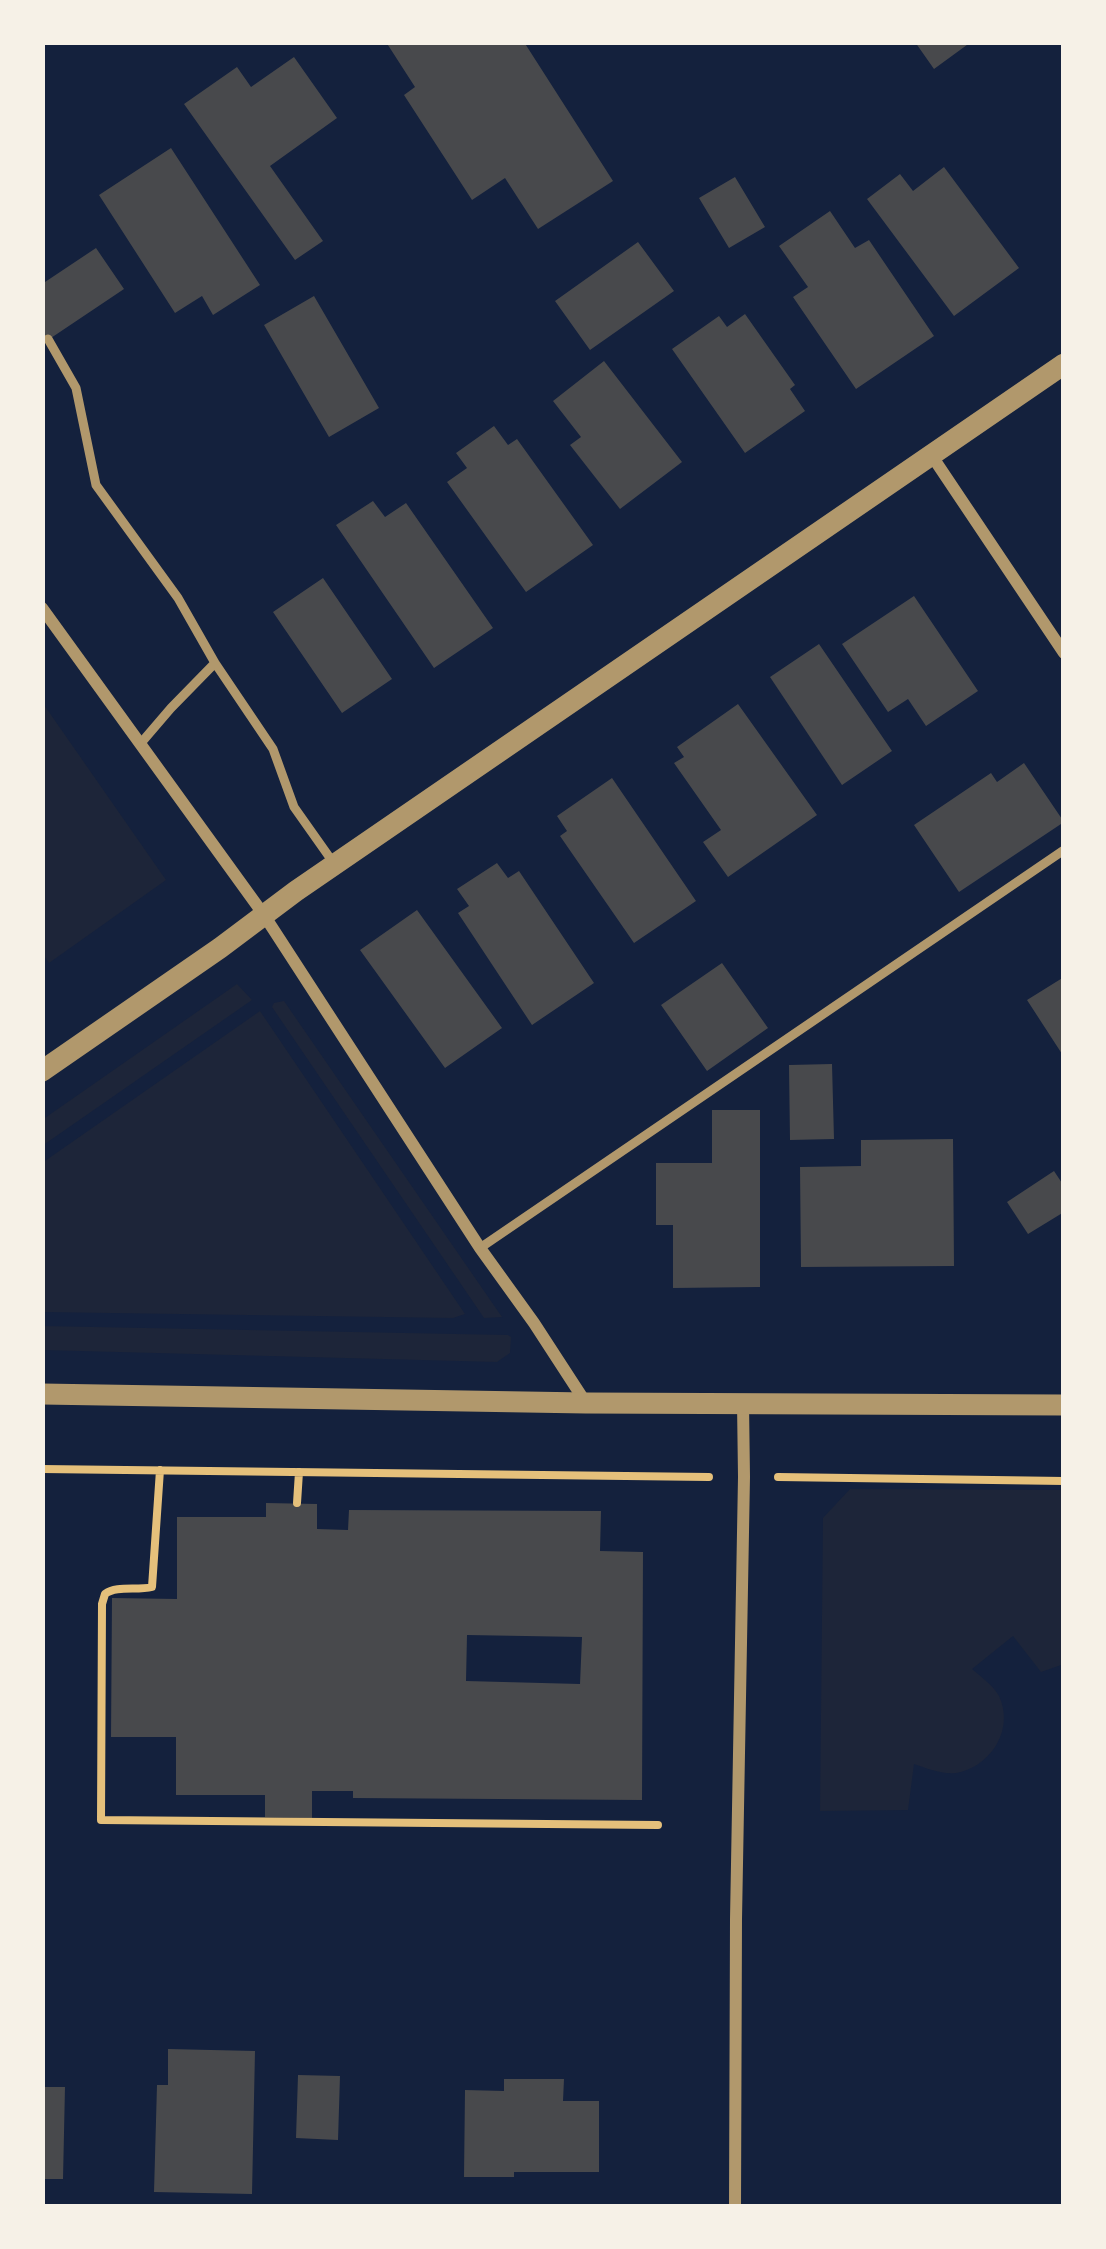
<!DOCTYPE html>
<html>
<head>
<meta charset="utf-8">
<style>
  body { margin:0 }
  #map { position:relative; width:1106px; height:2249px; overflow:hidden; background:#14213d; font-family:"Sofia Sans Condensed",sans-serif }
  canvas { display:block }
  .frame { position:absolute; inset:0; border:45px solid #f6f1e7; pointer-events:none }
</style>
</head>
<body>
<div id="map">
<canvas width="1106" height="2249"></canvas>
<div class="frame"></div>
</div>
<script>
const c = document.querySelector('canvas').getContext('2d');
c.lineJoin = 'round';
function fillPath(path, color) { c.fillStyle = color; c.fill(path, 'evenodd'); }
function stroke(path, color, width, dash) { c.strokeStyle = color; c.lineWidth = width; c.lineCap = dash ? 'butt' : 'round'; c.setLineDash(dash || []); c.stroke(path); }
const green = new Path2D(`
  M 42,702 L 166,880 L 49,963 L 42,953 Z
  M 237,984 L 252,1000 L 42,1146 L 42,1120 Z
  M 284,1001 L 502,1317 L 503,1317 L 484,1318 L 272,1007 L 274,1003 Z
  M 260,1011 L 465,1314 L 453,1318 L 42,1312 L 42,1163 Z
  M 42,1326 L 508,1335 L 511,1337 L 510,1353 L 497,1362 L 42,1350 Z
  M 850,1489 L 1064,1490 L 1064,1664 L 1041,1672 L 1013,1636 L 972,1669 C 981,1677 993,1685 999,1696 C 1014,1728 993,1763 961,1772 C 946,1776 928,1769 914,1764 L 908,1810 L 820,1811 L 823,1518 Z`);
const building = new Path2D(`
  M 386,42 L 524,42 L 613,181 L 538,229 L 505,178 L 472,200 L 404,95 L 415,87 Z
  M 915,42 L 971,42 L 934,69 Z
  M 294,57 L 337,118 L 270,166 L 323,241 L 295,260 L 184,104 L 237,67 L 251,87 Z
  M 171,148 L 260,285 L 213,315 L 202,296 L 175,313 L 99,195 Z
  M 944,167 L 1019,268 L 954,316 L 867,199 L 900,174 L 913,191 Z
  M 735,177 L 765,227 L 729,248 L 699,198 Z
  M 830,211 L 855,248 L 869,240 L 934,336 L 856,389 L 793,297 L 808,287 L 779,246 Z
  M 638,242 L 674,291 L 590,350 L 555,301 Z
  M 96,248 L 124,289 L 42,344 L 42,284 Z
  M 314,296 L 379,408 L 329,437 L 264,325 Z
  M 745,314 L 795,385 L 790,389 L 805,411 L 745,453 L 672,349 L 719,316 L 727,327 Z
  M 604,361 L 682,462 L 620,509 L 570,445 L 581,437 L 553,401 Z
  M 494,426 L 508,445 L 517,439 L 593,545 L 526,592 L 447,482 L 467,468 L 456,453 Z
  M 373,501 L 385,517 L 406,503 L 493,628 L 434,668 L 336,525 Z
  M 323,578 L 392,679 L 342,713 L 273,612 Z
  M 914,596 L 978,691 L 926,726 L 908,699 L 888,712 L 842,644 Z
  M 819,644 L 892,751 L 842,785 L 770,677 Z
  M 738,704 L 817,815 L 728,877 L 703,842 L 721,830 L 674,763 L 684,757 L 677,747 Z
  M 1024,763 L 1064,822 L 959,892 L 914,825 L 991,773 L 997,782 Z
  M 612,778 L 696,901 L 634,943 L 560,836 L 567,831 L 557,816 Z
  M 497,863 L 508,878 L 519,871 L 594,983 L 532,1025 L 458,913 L 469,906 L 457,889 Z
  M 417,910 L 502,1028 L 445,1068 L 360,950 Z
  M 722,963 L 768,1028 L 707,1071 L 661,1005 Z
  M 1064,977 L 1064,1057 L 1027,1000 Z
  M 832,1064 L 834,1139 L 790,1140 L 789,1065 Z
  M 712,1110 L 760,1110 L 760,1287 L 673,1288 L 673,1225 L 656,1225 L 656,1163 L 712,1163 Z
  M 953,1139 L 954,1266 L 801,1267 L 800,1167 L 861,1166 L 861,1140 Z
  M 1054,1171 L 1064,1186 L 1064,1212 L 1028,1234 L 1007,1202 Z
  M 266,1503 L 317,1504 L 317,1529 L 348,1530 L 349,1510 L 601,1511 L 600,1551 L 643,1552 L 642,1800 L 353,1798 L 353,1791 L 312,1791 L 312,1818 L 265,1817 L 265,1795 L 176,1795 L 176,1737 L 111,1737 L 112,1598 L 177,1599 L 177,1517 L 266,1517 ZM 467,1635 L 582,1637 L 580,1684 L 466,1681 Z
  M 168,2049 L 255,2051 L 252,2194 L 154,2192 L 157,2085 L 168,2085 Z
  M 298,2075 L 340,2076 L 338,2140 L 296,2138 Z
  M 504,2079 L 564,2079 L 563,2101 L 599,2101 L 599,2172 L 514,2172 L 514,2177 L 464,2177 L 465,2090 L 504,2091 Z
  M 42,2087 L 65,2087 L 63,2179 L 42,2179 Z`);
const path = new Path2D(`
  M 42,1469 L 709,1477
  M 160,1470 L 152,1587 C 137,1591 117,1585 105,1594 L 102,1604 L 101,1820 L 658,1825
  M 778,1477 L 1064,1481
  M 297,1503 L 299,1472`);
const service = new Path2D(`
  M 48,339 L 76,388 L 96,485 L 178,598 L 215,663 L 171,708 L 141,743
  M 215,663 L 273,749 L 294,807 L 335,865
  M 480,1248 L 1064,850`);
const minor = new Path2D(`
  M 932,456 L 1064,653
  M 42,608 L 264,915 L 480,1248 L 534,1323 L 586,1403
  M 735,2207 L 736,1919 L 744,1477 L 743,1403`);
const tertiary = new Path2D(`
  M 42,1071 L 220,948 L 296,891 L 1064,364
  M 42,1394 L 586,1403 L 1064,1405`);
fillPath(green, '#1d2539');
fillPath(building, '#48494c');
stroke(path, '#e5c07b', 8);
stroke(service, '#b1986c', 9);
stroke(minor, '#b1986c', 12);
stroke(tertiary, '#b1986c', 21);
</script>
</body>
</html>
